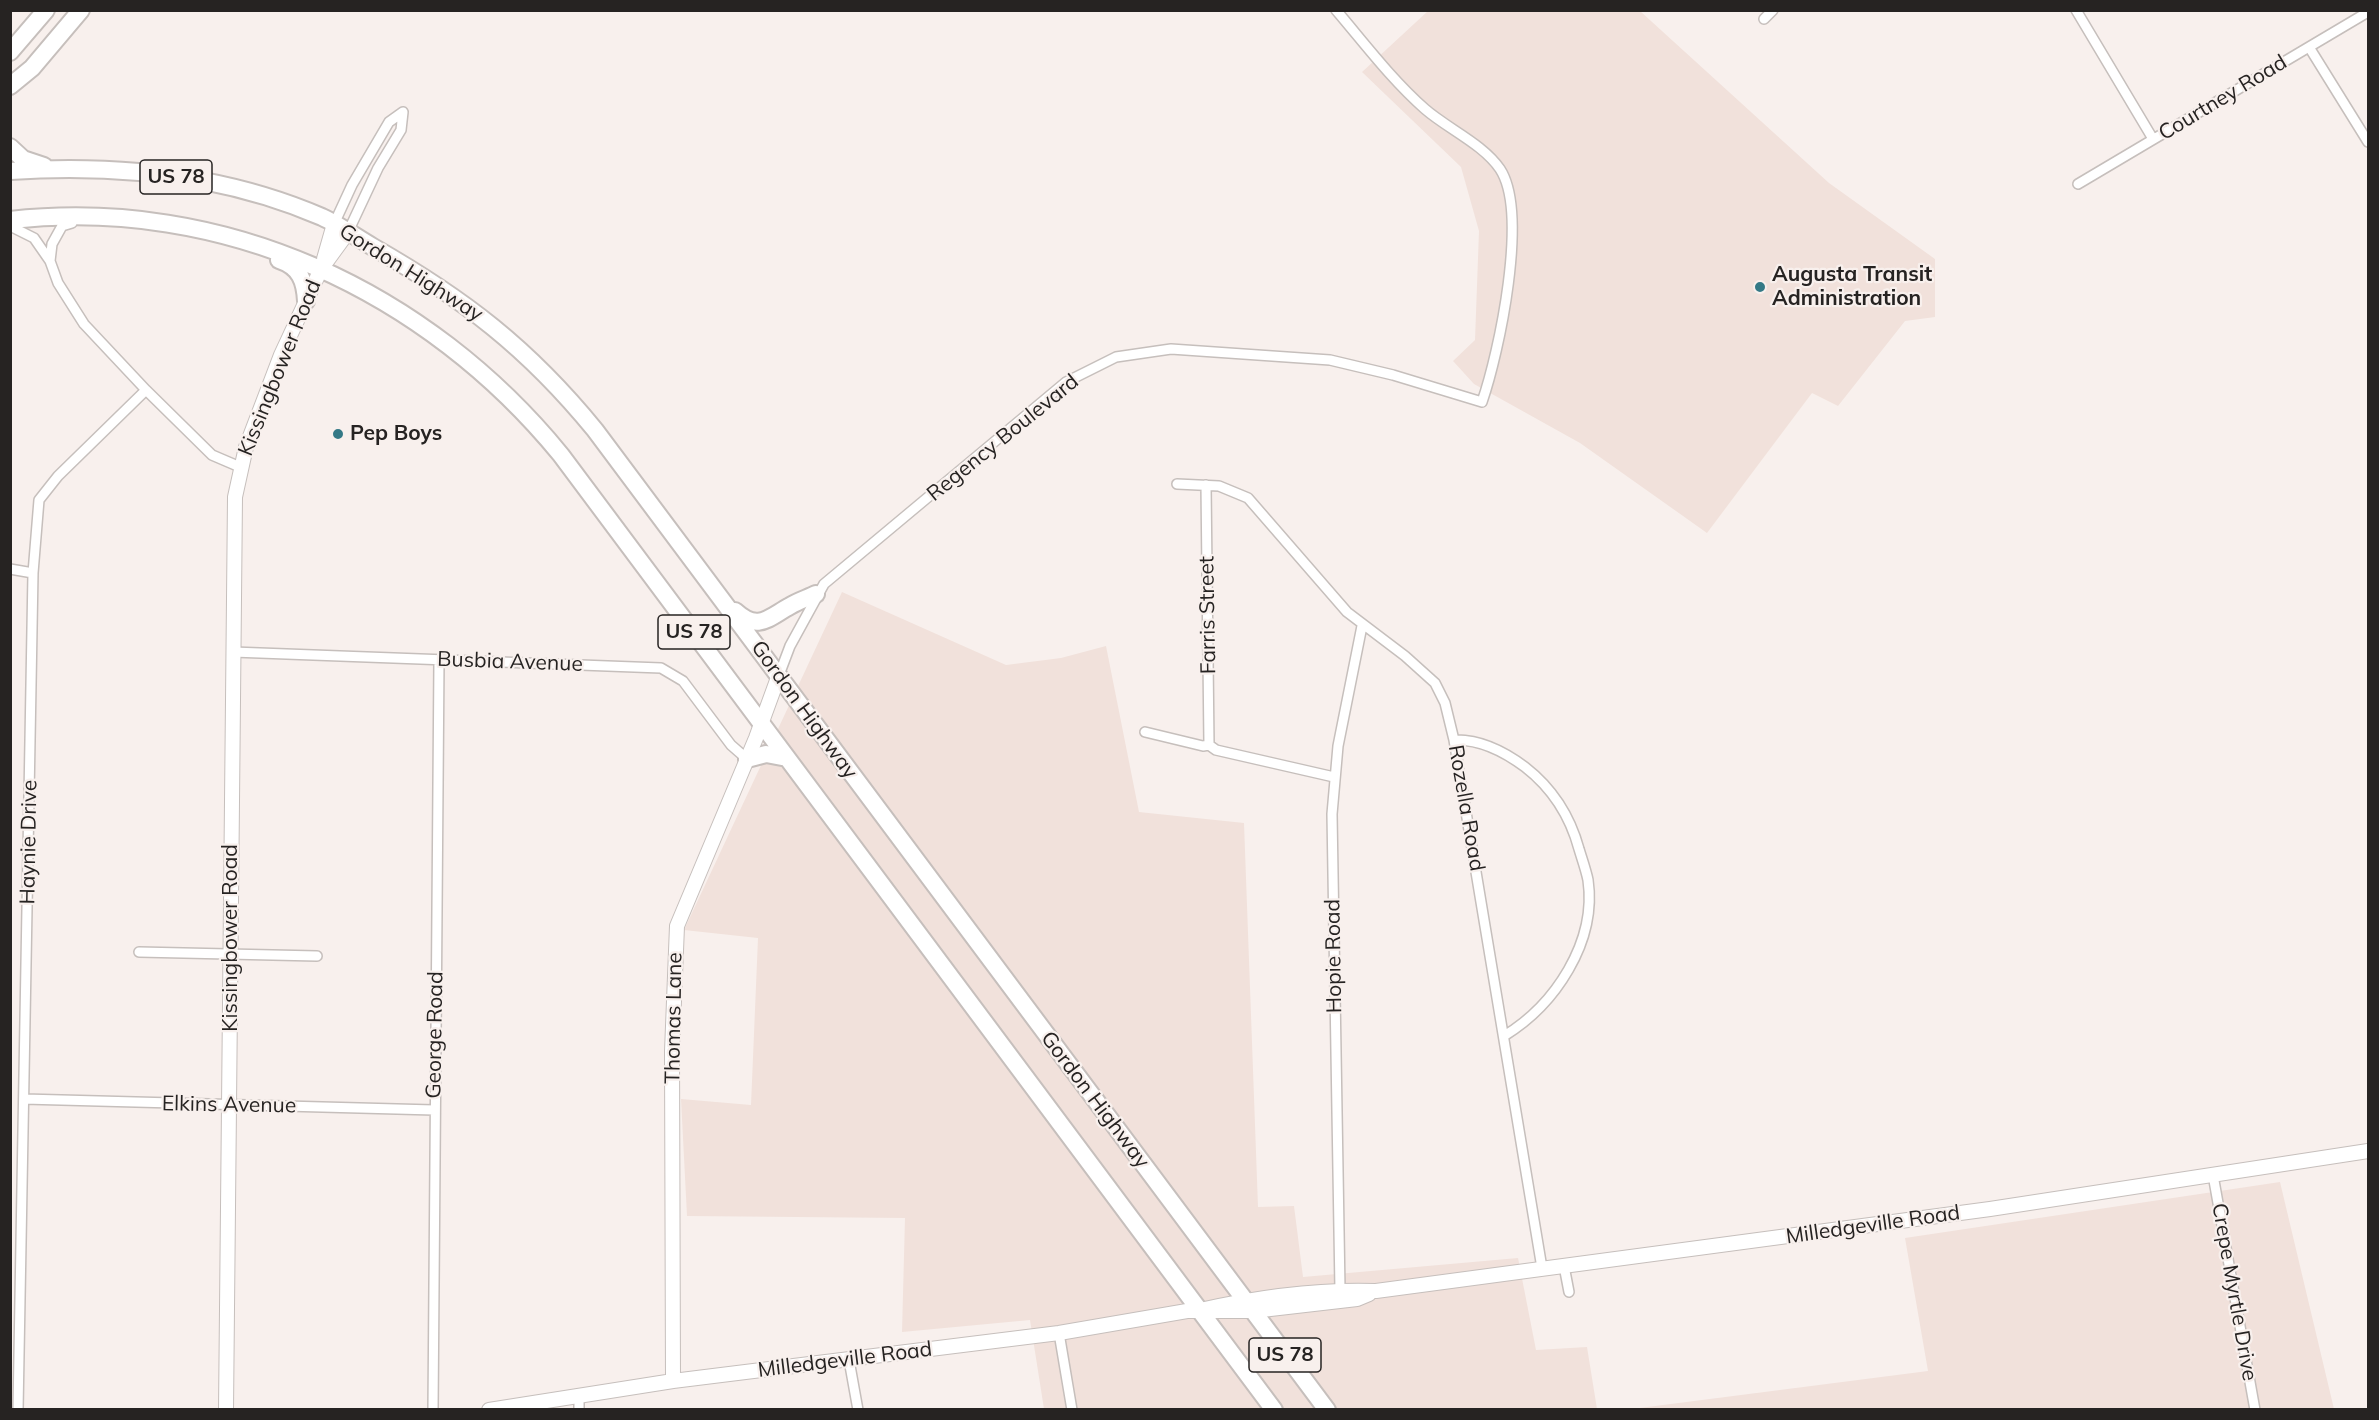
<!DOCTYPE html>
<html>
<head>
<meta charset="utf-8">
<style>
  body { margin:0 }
  #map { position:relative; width:2379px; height:1420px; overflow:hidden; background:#f8f0ed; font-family:Mulish,sans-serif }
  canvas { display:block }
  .frame { position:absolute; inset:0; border:12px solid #262322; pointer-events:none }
</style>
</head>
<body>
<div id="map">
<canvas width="2379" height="1420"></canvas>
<div class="frame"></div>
</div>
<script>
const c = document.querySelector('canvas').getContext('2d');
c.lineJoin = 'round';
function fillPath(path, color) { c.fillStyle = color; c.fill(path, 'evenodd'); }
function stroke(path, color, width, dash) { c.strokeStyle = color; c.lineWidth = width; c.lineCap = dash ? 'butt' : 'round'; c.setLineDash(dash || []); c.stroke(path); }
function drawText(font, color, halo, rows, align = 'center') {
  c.font = font + ' Mulish,sans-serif'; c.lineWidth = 4.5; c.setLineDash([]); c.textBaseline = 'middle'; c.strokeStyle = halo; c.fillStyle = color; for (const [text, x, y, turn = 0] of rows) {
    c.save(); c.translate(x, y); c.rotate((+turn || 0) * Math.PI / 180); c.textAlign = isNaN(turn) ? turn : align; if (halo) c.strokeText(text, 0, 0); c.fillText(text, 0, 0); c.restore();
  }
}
const built = new Path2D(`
  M 1428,11 L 1640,11 L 1829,183 L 1935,259 L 1935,317 L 1905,321 L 1838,406 L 1812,393 L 1707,533 L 1580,443 L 1474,384 L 1453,361 L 1475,340 L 1479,231 L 1461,167 L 1362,72 Z
  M 842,592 L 1006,665 L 1061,658 L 1106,646 L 1139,812 L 1244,823 L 1258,1207 L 1294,1206 L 1303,1277 L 1518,1258 L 1536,1350 L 1587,1347 L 1597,1409 L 1044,1409 L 1030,1320 L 902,1332 L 905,1218 L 687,1216 L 681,1099 L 751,1105 L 758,938 L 684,930 Z
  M 2280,1182 L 2334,1409 L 1624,1410 L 1928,1371 L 1905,1238 Z`);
const street = new Path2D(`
  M 2076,10 L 2153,139
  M 1764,19 L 1773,10
  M 2309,47 L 2368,142
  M 2078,184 L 2368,12
  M 334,224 L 352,185 L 389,122 L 403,112
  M 10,226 L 34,238 L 50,261 L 58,283 L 84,324 L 146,390 L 212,455 L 240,467
  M 348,232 L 378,168 L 401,130 L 403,112
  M 50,261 L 52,244 L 62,226 L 72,223
  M 1177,484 L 1219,486 L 1248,498 L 1347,612 L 1405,656 L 1435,683 L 1445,703 L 1454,740 L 1542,1268
  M 1206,485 L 1209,745 L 1216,750 L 1334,777
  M 10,569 L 33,573
  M 233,652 L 661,668 L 683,681 L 731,745 L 747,759
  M 779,675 L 790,646 L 824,584 L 1066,382 L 1116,357 L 1171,349 L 1330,360 L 1393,375 L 1482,402 C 1499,353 1529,213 1500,169 C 1483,144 1448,129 1425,109 C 1392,80 1365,44 1336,10
  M 1145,732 L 1203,746 L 1209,745
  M 1454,740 C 1480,739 1505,752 1525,767 C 1552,788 1570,816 1579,849 C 1582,859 1586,870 1588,880 C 1597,942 1555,1005 1504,1036
  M 139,952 L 317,956
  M 24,1099 L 434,1110
  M 2213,1175 L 2255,1410
  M 1564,1266 L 1569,1292
  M 1340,1290 L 1332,814 L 1338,746 L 1362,626
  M 1059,1333 L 1072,1410
  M 849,1360 L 858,1410
  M 579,1397 L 579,1410
  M 18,1410 L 33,573 L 39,500 L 58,476 L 146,390
  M 433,1410 L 439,660`);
const secondary = new Path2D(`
  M 324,259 L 334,224
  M 1200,1310 C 1258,1297 1317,1289 1376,1291 L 1990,1209 L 2368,1151
  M 673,1381 L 672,1051 L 677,926 L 756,738 L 779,675
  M 226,1410 L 235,497 L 246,447 L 281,355 L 321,269 L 348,232
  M 489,1410 L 673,1381 L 1059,1333 L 1187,1311 L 1253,1311 L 1357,1299 L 1369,1294`);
const highway = new Path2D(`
  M 10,52 L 46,10
  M 10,86 L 32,68 L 81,10
  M 10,147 L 23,159 L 44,166
  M 10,171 C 115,164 225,175 322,217 C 339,225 356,237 373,247 C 464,299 528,348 595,430 L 1327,1410
  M 10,220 C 224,196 427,291 561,455 L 1274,1410
  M 279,260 C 300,267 305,281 306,301
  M 735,611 C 758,632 768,618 790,606 C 798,601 808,598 816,594
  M 747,759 L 766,754 L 787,758`);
const markers = [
  [1760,287,6,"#347986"],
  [338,434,6,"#347986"]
];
const shields = [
  [176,177,72],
  [694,632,72],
  [1285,1355,72]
];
const shieldNames = [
  ["US 78",176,177],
  ["US 78",694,632],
  ["US 78",1285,1355]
];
const streetNames = [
  ["Courtney Road",2223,98,-31],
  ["Gordon Highway",411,273,32],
  ["Kissingbower Road",280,368,-68],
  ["Regency Boulevard",1003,438,-39],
  ["Farris Street",1208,615,-91],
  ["Busbia Avenue",510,662,2],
  ["Gordon Highway",804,710,54],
  ["Rozella Road",1466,808,80],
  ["Haynie Drive",29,842,-89],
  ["Kissingbower Road",231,938,-90],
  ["Hopie Road",1334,956,-91],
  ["Thomas Lane",674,1018,-89],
  ["George Road",435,1035,-89],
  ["Gordon Highway",1095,1100,53],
  ["Elkins Avenue",229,1105,1],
  ["Milledgeville Road",1873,1225,-8],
  ["Crepe Myrtle Drive",2234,1292,80],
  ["Milledgeville Road",845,1360,-7]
];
const poiNames = [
  ["Augusta Transit",1772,275],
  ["Administration",1772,299],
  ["Pep Boys",350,434]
];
fillPath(built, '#f1e1db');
stroke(street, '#c6bfbc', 12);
stroke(secondary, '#c6bfbc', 16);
stroke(highway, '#c6bfbc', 20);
stroke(street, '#fff', 9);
stroke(secondary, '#fff', 14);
stroke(highway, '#fff', 16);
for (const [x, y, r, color] of markers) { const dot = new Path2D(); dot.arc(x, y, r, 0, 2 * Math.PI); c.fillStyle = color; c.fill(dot); stroke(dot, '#f8f0ed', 2); }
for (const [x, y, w] of shields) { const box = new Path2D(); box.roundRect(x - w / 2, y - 17, w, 34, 4.5); c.fillStyle = '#f8f0ed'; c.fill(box); stroke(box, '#262322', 1.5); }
drawText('bold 20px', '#262322', null, shieldNames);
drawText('21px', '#262322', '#f8f0ed', streetNames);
drawText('bold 21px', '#262322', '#f8f0ed', poiNames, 'left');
</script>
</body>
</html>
